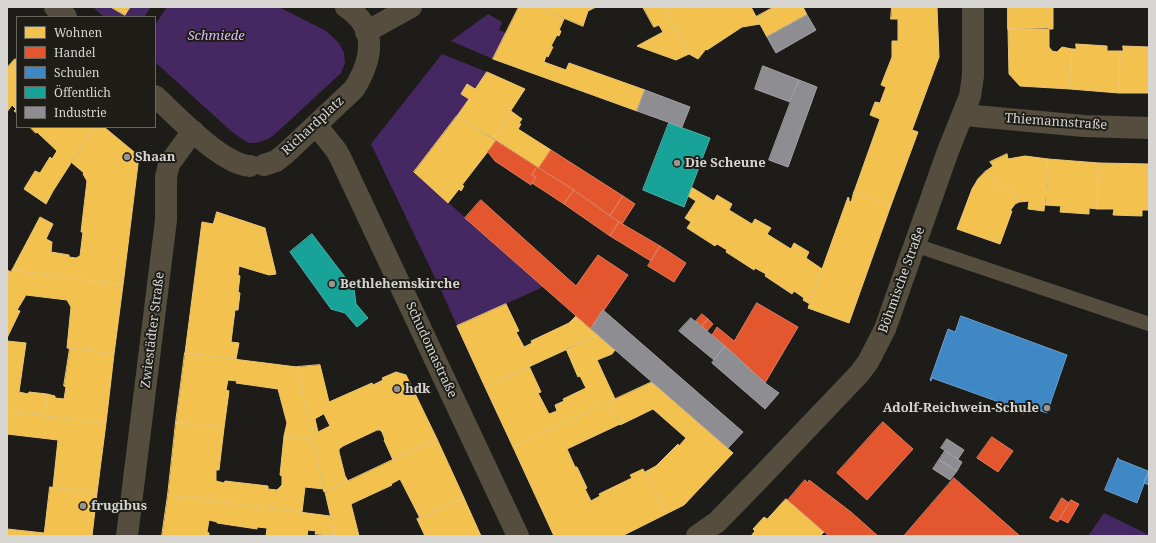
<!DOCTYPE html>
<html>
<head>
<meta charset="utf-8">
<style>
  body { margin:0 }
  #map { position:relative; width:1156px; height:543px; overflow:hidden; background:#1e1c19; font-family:"Noto Serif",serif }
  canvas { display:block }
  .frame { position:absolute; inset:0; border:8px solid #d6d5d1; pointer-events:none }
  .legend { position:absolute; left:16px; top:16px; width:140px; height:112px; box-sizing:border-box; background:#1f1d18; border:1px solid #686762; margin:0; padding:5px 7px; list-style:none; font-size:12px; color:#d6d5d1 }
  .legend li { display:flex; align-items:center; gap:8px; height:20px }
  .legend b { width:20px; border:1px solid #686762 }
</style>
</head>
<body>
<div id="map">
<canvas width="1156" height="543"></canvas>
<div class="frame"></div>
<ul class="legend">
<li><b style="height:11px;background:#f2c14e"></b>Wohnen</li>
<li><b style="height:11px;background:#e4572e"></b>Handel</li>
<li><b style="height:11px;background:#3f88c5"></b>Schulen</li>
<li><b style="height:11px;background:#17a398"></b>Öffentlich</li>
<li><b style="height:11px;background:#8d8d92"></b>Industrie</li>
</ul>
</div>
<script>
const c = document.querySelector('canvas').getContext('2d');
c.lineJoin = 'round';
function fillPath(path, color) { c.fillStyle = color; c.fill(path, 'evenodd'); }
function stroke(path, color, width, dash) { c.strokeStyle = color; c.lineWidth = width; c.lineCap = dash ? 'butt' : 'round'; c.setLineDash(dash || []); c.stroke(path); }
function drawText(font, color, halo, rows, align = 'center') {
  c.font = font + ' "Noto Serif",serif'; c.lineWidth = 4; c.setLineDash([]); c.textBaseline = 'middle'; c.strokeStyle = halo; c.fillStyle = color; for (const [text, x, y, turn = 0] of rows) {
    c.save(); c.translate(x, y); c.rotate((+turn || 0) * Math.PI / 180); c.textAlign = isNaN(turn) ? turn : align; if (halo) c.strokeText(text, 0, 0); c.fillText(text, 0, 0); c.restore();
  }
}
const green = new Path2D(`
  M 93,7 L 151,7 L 144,17 L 104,17 Z
  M 167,7 L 279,7 L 326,31 L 339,43 L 344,53 L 345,63 L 341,73 L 274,135 L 268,139 L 256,143 L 249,143 L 242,139 L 231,131 L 155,62 L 155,25 Z
  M 488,14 L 502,22 L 499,30 L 506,33 L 493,59 L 451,41 Z
  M 442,54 L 487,72 L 475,89 L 467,84 L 461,94 L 469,99 L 457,116 L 414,172 L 543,287 L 457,326 L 441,290 L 445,288 L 441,279 L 436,280 L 371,144 Z
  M 1104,513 L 1149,535 L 1149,536 L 1088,536 Z`);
const homes = new Path2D(`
  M 111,7 L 130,7 L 125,15 Z
  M 519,7 L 538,7 L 564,19 L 559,30 L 561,31 L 559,36 L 557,35 L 551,46 L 553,47 L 548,57 L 546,56 L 544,62 L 566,70 L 569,63 L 645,90 L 637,111 L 493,59 Z
  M 538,7 L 596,7 L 588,11 L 583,26 Z
  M 643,7 L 664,7 L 689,54 L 676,60 L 637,46 L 663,32 L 659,25 L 654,27 Z
  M 664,7 L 688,7 L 689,9 L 692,7 L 751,7 L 760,24 L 742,27 L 707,50 L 706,49 L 698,59 L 689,54 Z
  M 774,7 L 803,7 L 807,15 L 767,37 L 756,17 Z
  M 892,7 L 937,7 L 939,57 L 912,130 L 918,132 L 891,205 L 854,192 L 880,119 L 870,115 L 875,102 L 880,103 L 886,87 L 881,85 L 892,57 L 892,41 L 898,41 L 898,19 L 891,19 Z
  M 1008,7 L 1053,7 L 1053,29 L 1008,29 Z
  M 1049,28 L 1049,47 L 1052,51 L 1057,52 L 1062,47 L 1072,49 L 1070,89 L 1020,86 L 1009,74 L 1008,29 Z
  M 1076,44 L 1107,46 L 1107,51 L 1120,51 L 1119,93 L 1070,89 L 1072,49 L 1076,49 Z
  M 1123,46 L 1149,47 L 1149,93 L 1119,93 L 1120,51 L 1123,51 Z
  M 15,59 L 17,60 L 17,66 L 7,78 L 7,68 Z
  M 17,66 L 17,113 L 14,111 L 16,109 L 12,105 L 7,112 L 7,78 Z
  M 487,72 L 525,89 L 493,138 L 457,116 L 469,99 L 461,94 L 467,84 L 475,89 Z
  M 511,111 L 522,119 L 519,123 L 521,124 L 518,129 L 551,150 L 539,168 L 493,138 Z
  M 457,116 L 496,141 L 462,185 L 464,186 L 461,191 L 459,189 L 448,203 L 414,172 Z
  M 30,127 L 94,127 L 53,191 L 46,204 L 24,189 L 35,171 L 40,173 L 50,157 L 52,159 L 57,151 L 37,132 L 36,133 Z
  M 94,127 L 104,127 L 139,156 L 123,285 L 12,270 L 40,217 L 53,224 L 46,239 L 52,242 L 51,252 L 69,255 L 69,257 L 76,258 L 80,256 L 83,232 L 81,232 L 87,181 L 83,174 L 84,173 L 71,162 Z
  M 1007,154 L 1008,159 L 1025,156 L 1048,159 L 1044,211 L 1028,209 L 1029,201 L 1019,202 L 1006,186 L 1002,190 L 986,171 L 993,166 L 990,162 Z
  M 1048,159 L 1099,163 L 1097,209 L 1089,208 L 1089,214 L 1060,212 L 1061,206 L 1045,205 Z
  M 1099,163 L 1149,164 L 1149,210 L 1142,210 L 1142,216 L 1113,215 L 1114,209 L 1097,209 Z
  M 986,171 L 1002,190 L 1006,186 L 1019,202 L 1015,204 L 1010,211 L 1012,211 L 1000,244 L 957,229 L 972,189 L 978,179 Z
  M 691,187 L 714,201 L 717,195 L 732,204 L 729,210 L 752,224 L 755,219 L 771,228 L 767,234 L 791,249 L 794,243 L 809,252 L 806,258 L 822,269 L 810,304 L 803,300 L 804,298 L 794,291 L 792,294 L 765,276 L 766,274 L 755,268 L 754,270 L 726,252 L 727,250 L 717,244 L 715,246 L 687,228 L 691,222 L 685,218 L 696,201 L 688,196 Z
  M 854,192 L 891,205 L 849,323 L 808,308 L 848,197 L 849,198 L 849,201 L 851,202 Z
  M 217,212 L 265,228 L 276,274 L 269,275 L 239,266 L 238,275 L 240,276 L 238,292 L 240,293 L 238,310 L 235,310 L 231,342 L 239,343 L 236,359 L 185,353 L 202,222 L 213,224 Z
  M 7,270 L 11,272 L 7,280 Z
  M 12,270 L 123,285 L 114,354 L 67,348 L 71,307 L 67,300 L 26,295 L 17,310 L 20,311 L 7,338 L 7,280 Z
  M 506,304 L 519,331 L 516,332 L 524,347 L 532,343 L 531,341 L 569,323 L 576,316 L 598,335 L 485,387 L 457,326 Z
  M 598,335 L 615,350 L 612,354 L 597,360 L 615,399 L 513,447 L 485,387 L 529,366 L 541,392 L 538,393 L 549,414 L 557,411 L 555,405 L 564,401 L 563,399 L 586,388 L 580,376 L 578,377 L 566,349 Z
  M 7,341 L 26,343 L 19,392 L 28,394 L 29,392 L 47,394 L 45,416 L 7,411 Z
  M 70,348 L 114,354 L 106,423 L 45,416 L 47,394 L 55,396 L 55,398 L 64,399 L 66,387 L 64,386 Z
  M 185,353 L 297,367 L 313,439 L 284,436 L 287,423 L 278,389 L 236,383 L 237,381 L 228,380 L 226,390 L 229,391 L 224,428 L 176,422 Z
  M 320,365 L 329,402 L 372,383 L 373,385 L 383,380 L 382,378 L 396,372 L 406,375 L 437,439 L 393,460 L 384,440 L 385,440 L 382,432 L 380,430 L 377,430 L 343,446 L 339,449 L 339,452 L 345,476 L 348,481 L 324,492 L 297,367 ZM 324,414 L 330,426 L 318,432 L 315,419 Z
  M 652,382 L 733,453 L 684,505 L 666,514 L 645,472 L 656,466 L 678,444 L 679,446 L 686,438 L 653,409 L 620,425 L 609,402 Z
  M 609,402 L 620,424 L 567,449 L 575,467 L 577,467 L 587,488 L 585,489 L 591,501 L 600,496 L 599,494 L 632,478 L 630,475 L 643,469 L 666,514 L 622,536 L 554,536 L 513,447 Z
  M 7,411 L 106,423 L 97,493 L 53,487 L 58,440 L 7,434 Z
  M 176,422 L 224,428 L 219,470 L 216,470 L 216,481 L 224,483 L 225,481 L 268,486 L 268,489 L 277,490 L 282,485 L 282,476 L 280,475 L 284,436 L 313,439 L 324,489 L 305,487 L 302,512 L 168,495 Z
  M 437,439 L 464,498 L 420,518 L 400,479 L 391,484 L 392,485 L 351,504 L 359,536 L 335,536 L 325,492 Z
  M 50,487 L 97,493 L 92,536 L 7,536 L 7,529 L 44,533 Z
  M 168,495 L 330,516 L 335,535 L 315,534 L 316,531 L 308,530 L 307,536 L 266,536 L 267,528 L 257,527 L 257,529 L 217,523 L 217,522 L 209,520 L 207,532 L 209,533 L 209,536 L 162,536 Z
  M 464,498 L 481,536 L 425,536 L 417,519 Z
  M 786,499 L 824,532 L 820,536 L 751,536 L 755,531 L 753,529 L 764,517 L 767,519 Z`);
const shops = new Path2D(`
  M 496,141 L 537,167 L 532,175 L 536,177 L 531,185 L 495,161 L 488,152 Z
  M 551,150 L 623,196 L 610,216 L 569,187 L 539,168 Z
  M 537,167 L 574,190 L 564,204 L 532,183 L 536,177 L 532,175 Z
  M 574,190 L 619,222 L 610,236 L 564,204 Z
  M 623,196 L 635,204 L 622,224 L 610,216 Z
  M 481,200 L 576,286 L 598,255 L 628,275 L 591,329 L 465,218 Z
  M 619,222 L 660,246 L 651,261 L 610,236 Z
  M 660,246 L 686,263 L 674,282 L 648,266 Z
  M 757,303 L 798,327 L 765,383 L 712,335 L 717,327 L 734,341 Z
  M 702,314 L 708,319 L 702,326 L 696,321 Z
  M 708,319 L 713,324 L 707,331 L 702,326 Z
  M 883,422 L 913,449 L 867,500 L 837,473 Z
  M 992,437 L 1013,451 L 998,472 L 977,458 Z
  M 954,478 L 1020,536 L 904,536 Z
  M 805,480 L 808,483 L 809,480 L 851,512 L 878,536 L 829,536 L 788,500 Z
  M 1062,498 L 1069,503 L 1058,522 L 1050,518 Z
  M 1071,500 L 1079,504 L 1068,523 L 1060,519 Z`);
const schools = new Path2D(`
  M 961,316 L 1067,355 L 1047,413 L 1026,406 L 1024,414 L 1022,413 L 1024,411 L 932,378 L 931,381 L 930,380 L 948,329 L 955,332 Z
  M 1118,458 L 1118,459 L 1148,471 L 1149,470 L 1137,503 L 1105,490 Z
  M 1149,471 L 1149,485 L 1144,483 Z`);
const public = new Path2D(`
  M 669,123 L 710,138 L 684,207 L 643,190 Z
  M 312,234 L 354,289 L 356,304 L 368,318 L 357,327 L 345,313 L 331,309 L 290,252 Z`);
const industry = new Path2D(`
  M 807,15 L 816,30 L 776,53 L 767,37 Z
  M 763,66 L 799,80 L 790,102 L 755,89 Z
  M 799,80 L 817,87 L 788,167 L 769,160 Z
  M 645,90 L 690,107 L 682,127 L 637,111 Z
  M 603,310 L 743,432 L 728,448 L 591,329 Z
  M 691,318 L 725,346 L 714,360 L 679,331 Z
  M 725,346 L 765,383 L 779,393 L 765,409 L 712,363 Z
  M 947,439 L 964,450 L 958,459 L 941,448 Z
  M 945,451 L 962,462 L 957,471 L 939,460 Z
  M 939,460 L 957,471 L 950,480 L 933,469 Z`);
const lane = new Path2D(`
  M 915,245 L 1149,324`);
const street = new Path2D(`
  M 55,7 L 66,17
  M 366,32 L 411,7
  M 155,96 C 177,116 221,164 250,166
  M 964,115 L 1084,126 L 1149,128
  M 316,125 L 336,150 L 340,157 L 518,536
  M 264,165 L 276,161 L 285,154 L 354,89 C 372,60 379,28 346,7
  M 127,536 L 166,220 L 166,177 L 169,164 L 193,131
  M 697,536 L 717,522 L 758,480 L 859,374 L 868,362 L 885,329 L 948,151 L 970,96 L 973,76 L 973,7`);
const markers = [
  [127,157,4,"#969491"],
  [677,163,4,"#969491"],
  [332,284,4,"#969491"],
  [397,389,4,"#969491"],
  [1047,408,4,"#969491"],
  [83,506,4,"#969491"]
];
const parkNames = [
  ["Schmiede",216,36]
];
const streetNames = [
  ["Thiemannstraße",1056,122,4],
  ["Richardplatz",313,126,-43],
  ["Böhmische Straße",902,280,-70],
  ["Zwiestädter Straße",153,330,-83],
  ["Schudomastraße",431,350,65]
];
const poiNames = [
  ["Shaan",135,157],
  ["Die Scheune",685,163],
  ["Bethlehemskirche",340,284],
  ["hdk",405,389],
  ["Adolf-Reichwein-Schule",1039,408,"right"],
  ["frugibus",91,506]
];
fillPath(green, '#452861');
fillPath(homes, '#f2c14e');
stroke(homes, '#eac775', 1);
fillPath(shops, '#e4572e');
stroke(shops, '#e07d5f', 1);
fillPath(schools, '#3f88c5');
stroke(schools, '#6c9fc9', 1);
fillPath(public, '#17a398');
stroke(public, '#50b2a9', 1);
fillPath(industry, '#8d8d92');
stroke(industry, '#a3a3a5', 1);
stroke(lane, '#554e3e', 14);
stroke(street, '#554e3e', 22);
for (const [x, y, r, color] of markers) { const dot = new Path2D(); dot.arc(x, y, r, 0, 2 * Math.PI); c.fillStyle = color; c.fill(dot); stroke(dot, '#1f1d18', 1.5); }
drawText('italic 13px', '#d8bef9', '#1f1d18', parkNames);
drawText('13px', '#d6d5d1', '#1f1d18', streetNames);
drawText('bold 13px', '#d6d5d1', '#1f1d18', poiNames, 'left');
</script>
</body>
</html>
